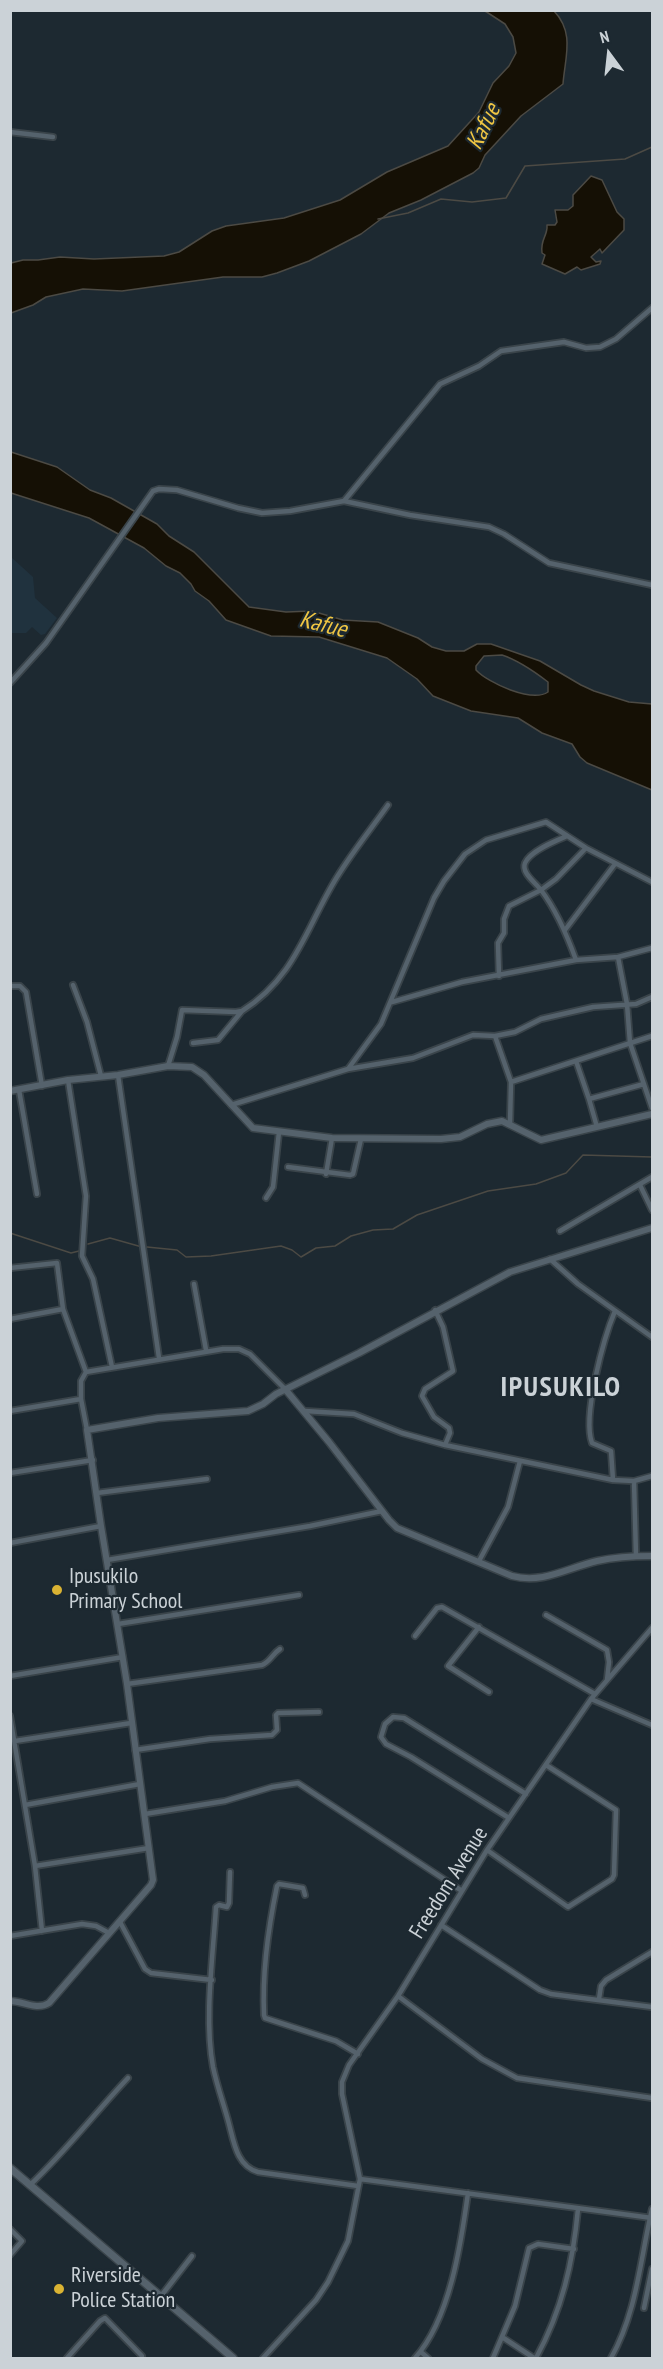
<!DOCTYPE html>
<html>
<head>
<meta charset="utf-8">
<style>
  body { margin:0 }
  #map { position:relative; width:663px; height:2369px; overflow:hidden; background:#1d2931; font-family:"PT Sans Narrow",sans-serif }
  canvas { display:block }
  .frame { position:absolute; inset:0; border:12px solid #cbd2d7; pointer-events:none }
  .north { position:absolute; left:579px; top:24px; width:60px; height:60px; -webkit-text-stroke:4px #1d2931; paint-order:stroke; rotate:345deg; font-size:16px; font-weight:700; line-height:24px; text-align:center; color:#cbd2d7 }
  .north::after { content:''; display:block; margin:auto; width:21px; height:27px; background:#cbd2d7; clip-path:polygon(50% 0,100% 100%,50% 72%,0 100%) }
</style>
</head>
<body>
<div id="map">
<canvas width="663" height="2369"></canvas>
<div class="frame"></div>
<div class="north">N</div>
</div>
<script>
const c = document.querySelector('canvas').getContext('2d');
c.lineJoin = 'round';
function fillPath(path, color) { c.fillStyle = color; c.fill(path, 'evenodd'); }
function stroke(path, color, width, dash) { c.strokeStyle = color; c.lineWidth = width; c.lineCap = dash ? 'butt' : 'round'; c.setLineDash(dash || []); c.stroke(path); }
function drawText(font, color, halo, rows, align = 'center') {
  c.font = font + ' "PT Sans Narrow",sans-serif'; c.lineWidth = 4.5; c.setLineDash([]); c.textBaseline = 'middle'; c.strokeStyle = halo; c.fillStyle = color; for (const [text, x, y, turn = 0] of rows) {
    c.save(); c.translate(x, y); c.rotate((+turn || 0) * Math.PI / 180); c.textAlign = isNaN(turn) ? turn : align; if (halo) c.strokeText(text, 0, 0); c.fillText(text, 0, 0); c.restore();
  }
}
const built = new Path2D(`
  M 11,557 L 33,577 L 35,598 L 57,618 L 45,634 L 41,635 L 32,627 L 26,633 L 11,633 Z`);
const water = new Path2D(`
  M 485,11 L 554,11 C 575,33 565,57 563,84 L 521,116 L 485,155 L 479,168 L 473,173 L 421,200 L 389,213 L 361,234 L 309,261 L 277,273 L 262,277 L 223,277 L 122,291 L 83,289 L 46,297 L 33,305 L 11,313 L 11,263 L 23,260 L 38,260 L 60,257 L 94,259 L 164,256 L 179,252 L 212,231 L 226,226 L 284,218 L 340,200 L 387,172 L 448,146 L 479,112 L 493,83 L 509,66 L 516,53 L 513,37 L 505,24 Z
  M 591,176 L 602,180 L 617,212 L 624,219 L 624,230 L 602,253 L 600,249 L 591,257 L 596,262 L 601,261 L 600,264 L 581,270 L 577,267 L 565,274 L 542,264 L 545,255 L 542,253 C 540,239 548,236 547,225 L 555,225 L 557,222 L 555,210 L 568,210 L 573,206 L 573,195 Z
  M 11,452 L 57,467 L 90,490 L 111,498 L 157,524 L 169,536 L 194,552 L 249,607 L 286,612 L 312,611 L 343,620 L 378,622 L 418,638 L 432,647 L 446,651 L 464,651 L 477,644 L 491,644 L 540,661 L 581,685 L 594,691 L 629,702 L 652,704 L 652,790 L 587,763 L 580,757 L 572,744 L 542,733 L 518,718 L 471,711 L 433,696 L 417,679 L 387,658 L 319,637 L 271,636 L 226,620 L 209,601 L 195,591 L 191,584 L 180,573 L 166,566 L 144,548 L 89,518 L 11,493 ZM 502,655 C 517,660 535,672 548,682 L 548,692 C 532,703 488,683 476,670 L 476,666 L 484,656 Z`);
const stream = new Path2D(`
  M 378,219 L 408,213 L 441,199 L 472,202 L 506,198 L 525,166 L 625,159 L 652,147
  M 10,1233 L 71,1253 L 79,1251
  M 88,1244 L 110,1238 L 142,1247
  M 147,1247 L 177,1250 L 186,1257 L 211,1256 L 281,1246 L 292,1250 L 301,1257 L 316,1248 L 335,1246 L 351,1236 L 373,1230 L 393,1229 L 417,1215 L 488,1191 L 536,1184 L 566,1173 L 583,1155 L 652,1157`);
const minor = new Path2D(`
  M 10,132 L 53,137
  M 344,501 L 410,515 L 489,527 L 504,534 L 549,563 L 652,585
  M 10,683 L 46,643 L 153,491 L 159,489 L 177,490 L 238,508 L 262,513 L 290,511 L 344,501 L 440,384 L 479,366 L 501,351 L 564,342 L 586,348 L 600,347 L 616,339 L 652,308
  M 567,836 C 555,841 530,851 525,863 C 521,873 536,883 541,890 C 557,911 567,935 576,960
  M 565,930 L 615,864
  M 618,957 L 627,1004 L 630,1043 L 652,1108
  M 499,976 L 498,943 L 504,933 L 504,919 L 509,906 L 541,890 L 556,879 L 586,848
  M 73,985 L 87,1022 L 101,1076
  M 10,986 L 20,986 L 26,992 L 42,1086
  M 392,1002 L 462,982 L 576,960 L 618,957 L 652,948
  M 495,1036 L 511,1082
  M 193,1043 L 218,1040 L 242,1011
  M 576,1061 L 589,1099 L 644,1084
  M 168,1066 L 177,1037 L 182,1010 L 236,1012 L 242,1011 C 296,977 306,927 337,877 C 353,851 371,829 388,805
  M 348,1069 L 413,1058 L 473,1035 L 495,1036 L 515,1032 L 541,1019 L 593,1007 L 636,1004 L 652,997
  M 118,1075 L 159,1358
  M 68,1080 L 86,1196 L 82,1256 L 93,1279 L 112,1367
  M 19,1090 L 37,1194
  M 589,1099 L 597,1127
  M 231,1105 L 348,1069 L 381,1024 L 434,898 L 444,881 L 465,854 L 486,840 L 546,822 L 586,848 L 652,882
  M 510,1124 L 511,1082 L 652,1036
  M 288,1167 L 350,1175 L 353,1174 L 361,1139
  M 326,1174 L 332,1138
  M 640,1185 L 652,1210
  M 266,1198 L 273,1187 L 279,1132
  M 560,1231 L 652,1177
  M 550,1259 L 578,1284 L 652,1337
  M 10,1268 L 57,1263 L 63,1309 L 10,1319
  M 194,1284 L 206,1350
  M 63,1309 L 86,1372
  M 435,1310 L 443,1327 L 453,1371 L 425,1389 L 422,1396 L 434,1417 L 449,1428 L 450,1433 L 445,1445
  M 81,1399 L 81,1381 L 86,1372 L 223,1349 L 239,1349 L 250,1354 L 285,1389
  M 10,1411 L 81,1399 L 87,1430
  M 305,1411 L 354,1414 L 402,1433 L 445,1445 L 613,1480 L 634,1481 L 652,1476
  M 10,1473 L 93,1460
  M 613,1480 L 611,1451 L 592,1443 C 582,1416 604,1337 615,1311
  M 634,1481 L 636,1556
  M 97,1493 L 207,1479
  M 10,1543 L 101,1526
  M 107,1560 L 310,1526 L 382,1511
  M 479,1561 L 508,1507 L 520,1461
  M 546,1615 L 607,1650 L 609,1662 L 607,1680
  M 118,1624 L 299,1595
  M 479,1627 L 448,1666 L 489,1692
  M 415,1636 L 437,1608 L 442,1607 L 595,1694
  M 10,1676 L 123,1657
  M 127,1684 L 262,1665 C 271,1661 272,1654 280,1649
  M 591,1699 L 652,1725
  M 10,1716 L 35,1866 L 42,1931
  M 15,1741 L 131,1723
  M 135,1750 L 210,1739 L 272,1735 L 277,1730 L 276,1715 L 278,1713 L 319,1712
  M 25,1805 L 140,1784
  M 145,1814 L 225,1801 L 272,1787 L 298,1783 L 462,1891
  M 509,1818 L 411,1757 L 386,1744 L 381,1737 L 385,1724 L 393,1717 L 404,1718 L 526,1794
  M 487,1850 L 568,1907 L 612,1879 L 614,1875 L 616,1810 L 546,1765
  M 35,1866 L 149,1848
  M 230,1872 L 229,1903 L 227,1907 L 219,1905 L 216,1907 C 213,1956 204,2019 213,2067 C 217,2086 224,2105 229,2124 C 234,2143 237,2166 258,2172 L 358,2186
  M 305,1895 L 303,1888 L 279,1884 L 277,1886 C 268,1929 262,1971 264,2015 L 265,2018 L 336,2041 L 358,2054
  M 120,1922 L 145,1969 L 151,1973 L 212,1980
  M 441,1925 L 540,1990 L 551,1994 L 652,2007
  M 10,1936 L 82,1924 L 96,1926 L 109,1933
  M 398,1996 L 482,2059 L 517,2078 L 652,2098
  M 599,1999 L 601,1986 L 606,1980 L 652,1952
  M 360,2179 L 652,2218
  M 30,2185 C 65,2152 95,2113 128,2078
  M 10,2229 L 22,2241 L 10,2255
  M 161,2296 L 192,2256
  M 644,2308 L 652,2269
  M 502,2337 L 534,2358
  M 421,2352 L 428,2358
  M 67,2358 L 100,2321 L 105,2318 L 142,2356
  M 263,2358 L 316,2300 L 328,2282 L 348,2241 L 360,2179 L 342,2094 L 342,2082 L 349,2065 L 398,1996 L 487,1850 L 591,1699 L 652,1628
  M 415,2358 C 450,2319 461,2244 468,2193
  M 493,2358 L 515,2306 L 529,2248 L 538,2244 L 574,2249
  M 536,2358 C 562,2310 573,2263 578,2209
  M 611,2358 C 637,2312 640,2260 652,2209`);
const tertiary = new Path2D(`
  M 10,1091 L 68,1080 L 118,1075 L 168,1066 L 192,1067 L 204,1075 L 253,1128 L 332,1138 L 441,1139 L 460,1137 L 487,1124 L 502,1121 L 541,1140 L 652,1114
  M 285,1389 L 329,1442 L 389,1520 L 397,1528 L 512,1576 C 543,1584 567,1568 597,1561 C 615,1557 634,1556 652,1556
  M 10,2001 C 24,2001 36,2011 49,2003 L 151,1885 L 153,1880 L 127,1684 L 101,1526 L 87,1430 L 158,1418 L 248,1411 L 263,1404 L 276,1394 L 359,1353 L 510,1272 L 652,1228`);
const secondary = new Path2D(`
  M 10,2168 L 233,2358`);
const markers = [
  [57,1590,6,"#dab333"],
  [59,2289,6,"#dab333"]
];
const poiNames = [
  ["Ipusukilo",69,1577],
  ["Primary School",69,1602],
  ["Riverside",71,2276],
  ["Police Station",71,2301]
];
const streetNames = [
  ["Freedom Avenue",449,1883,-58]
];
const waterNames = [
  ["Kafue",484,127,-64],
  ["Kafue",323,625,14]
];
const districtNames = [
  ["IPUSUKILO",561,1388]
];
fillPath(built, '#20323e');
fillPath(water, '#151005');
stroke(water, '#4c4a44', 1.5);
stroke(stream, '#4c4a44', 1.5);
stroke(minor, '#3a444a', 8);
stroke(tertiary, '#3a444a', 9);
stroke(secondary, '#3a444a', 10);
stroke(minor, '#55626c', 4.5);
stroke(tertiary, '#55626c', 6);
stroke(secondary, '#55626c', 7);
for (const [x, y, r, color] of markers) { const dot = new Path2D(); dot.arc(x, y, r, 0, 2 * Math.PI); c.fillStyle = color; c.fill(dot); stroke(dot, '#1d2931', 2); }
drawText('22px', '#cbd2d7', '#1d2931', poiNames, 'left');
drawText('22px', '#cbd2d7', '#1d2931', streetNames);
drawText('italic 24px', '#eec543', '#1d2931', waterNames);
c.letterSpacing = '1.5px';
drawText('bold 28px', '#cbd2d7', '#1d2931', districtNames);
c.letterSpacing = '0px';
</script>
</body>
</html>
